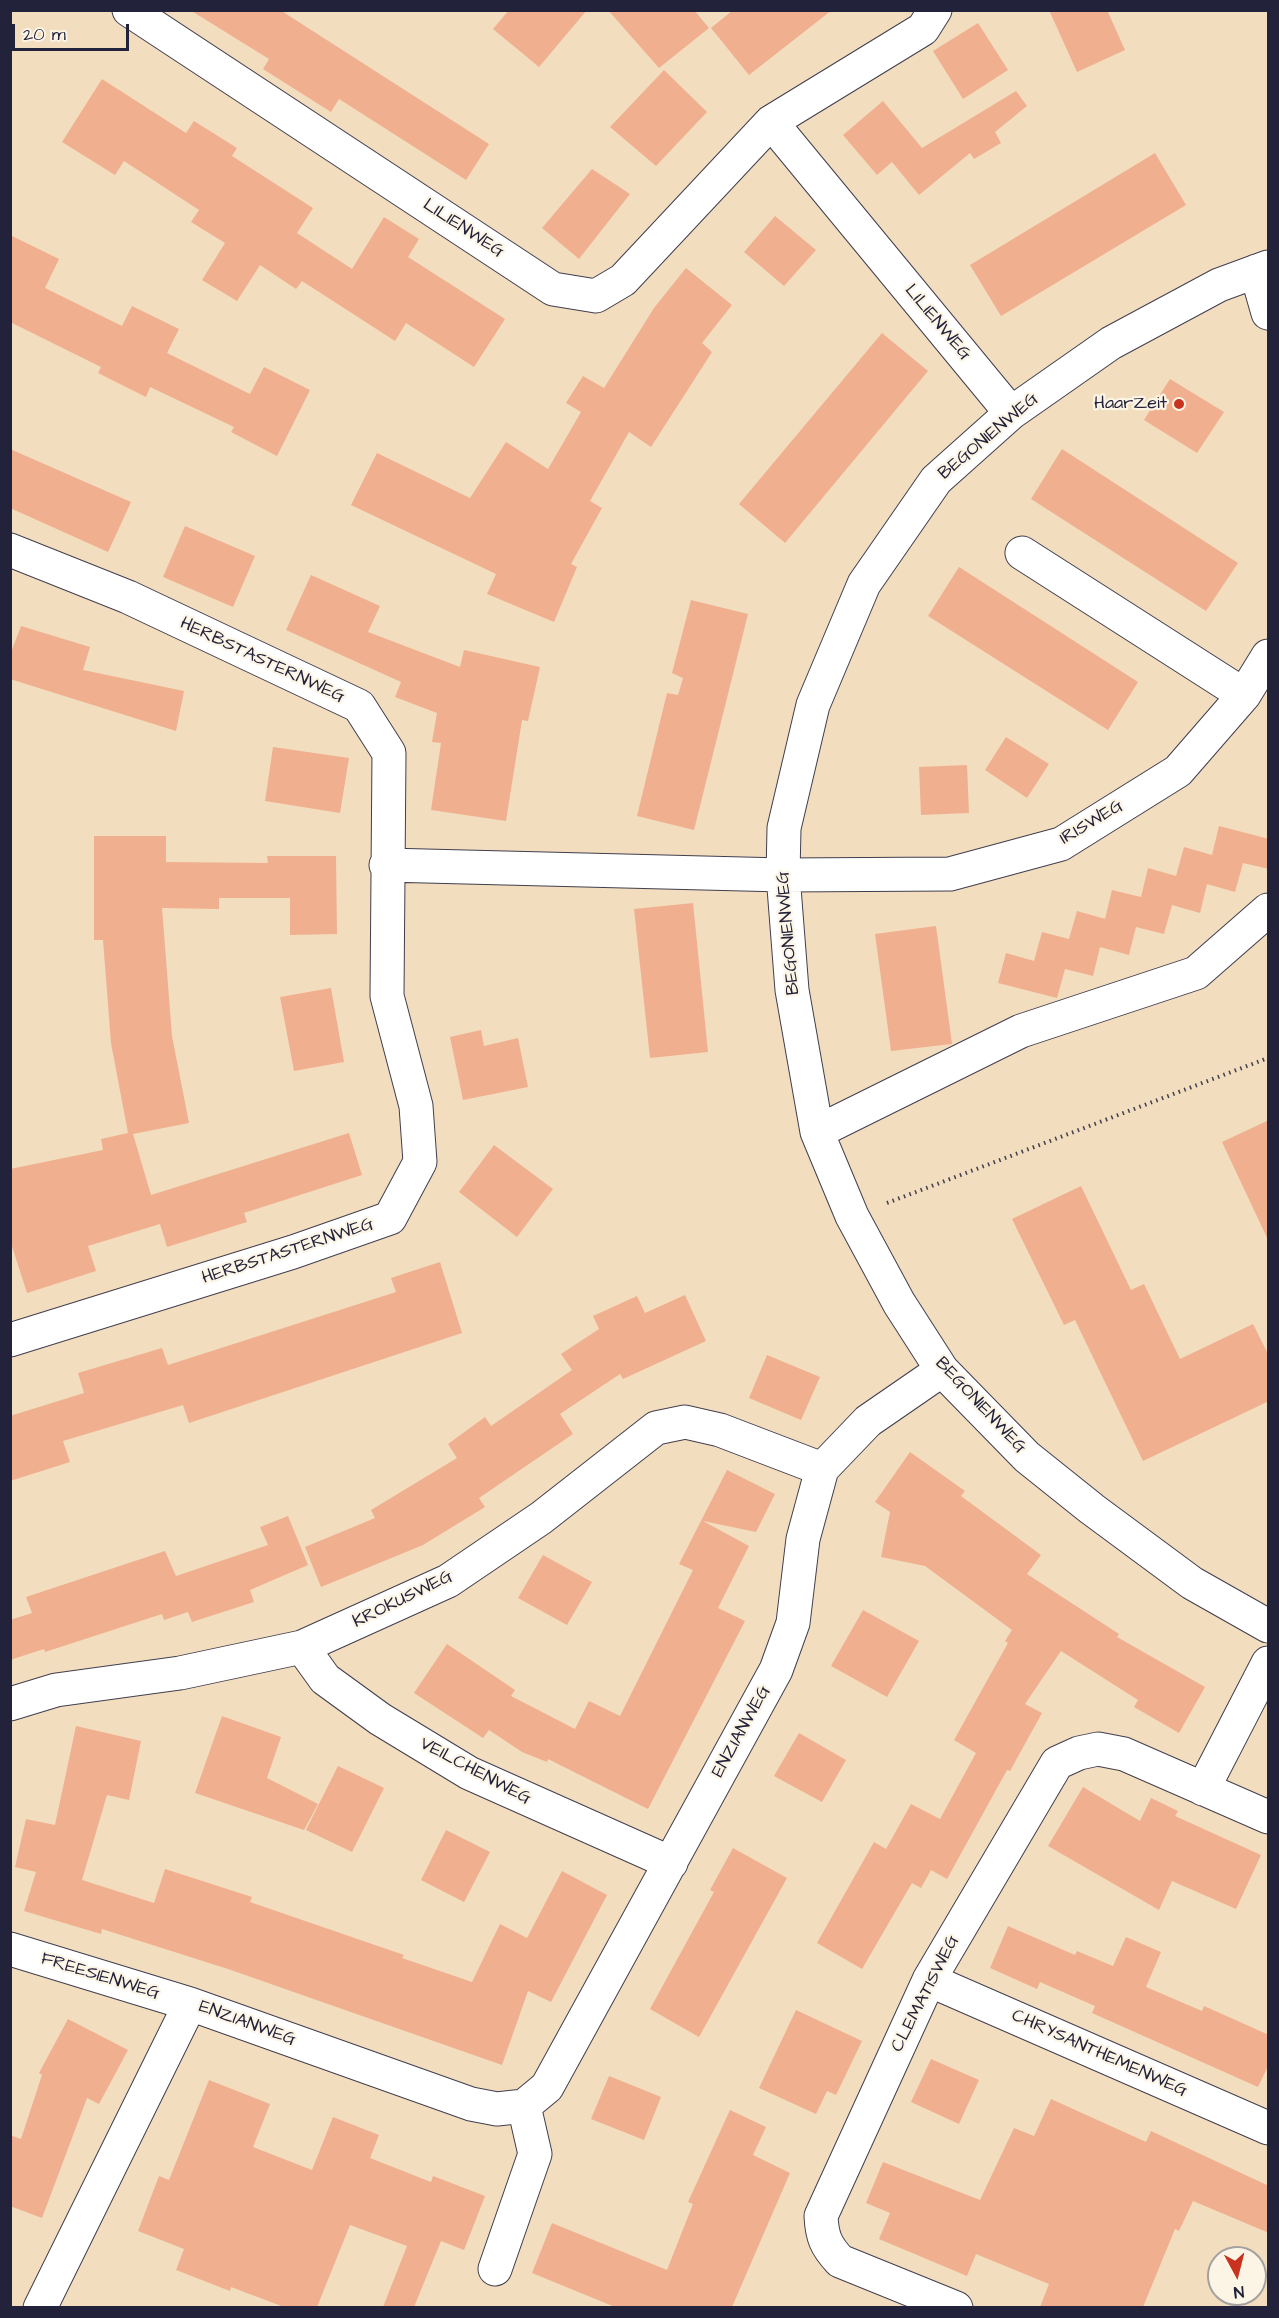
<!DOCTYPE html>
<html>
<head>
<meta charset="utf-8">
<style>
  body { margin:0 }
  #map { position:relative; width:1279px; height:2318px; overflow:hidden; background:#f2ddbe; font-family:"Architects Daughter",sans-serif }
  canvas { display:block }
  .frame { position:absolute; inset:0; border:12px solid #22223b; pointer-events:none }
  .north { position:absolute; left:1207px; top:2246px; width:60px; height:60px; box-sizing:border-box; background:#fcf5e5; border:2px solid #a5a1a1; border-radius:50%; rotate:173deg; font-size:16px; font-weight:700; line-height:24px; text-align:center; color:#22223b }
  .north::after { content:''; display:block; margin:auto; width:21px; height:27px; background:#c8321e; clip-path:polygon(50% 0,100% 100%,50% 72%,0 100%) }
  .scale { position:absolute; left:12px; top:24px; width:117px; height:27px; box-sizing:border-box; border:3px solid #22223b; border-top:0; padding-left:8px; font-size:18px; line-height:21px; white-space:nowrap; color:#22223b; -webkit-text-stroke:4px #fcf5e5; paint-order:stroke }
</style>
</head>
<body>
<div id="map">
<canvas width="1279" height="2318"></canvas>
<div class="frame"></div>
<div class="north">N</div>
<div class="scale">20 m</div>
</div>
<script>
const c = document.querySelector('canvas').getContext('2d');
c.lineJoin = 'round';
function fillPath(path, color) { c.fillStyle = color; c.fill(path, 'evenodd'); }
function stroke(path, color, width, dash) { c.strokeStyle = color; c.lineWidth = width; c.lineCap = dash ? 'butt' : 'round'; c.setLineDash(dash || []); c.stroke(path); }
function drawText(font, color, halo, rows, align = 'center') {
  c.font = font + ' "Architects Daughter",sans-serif'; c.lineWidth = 4.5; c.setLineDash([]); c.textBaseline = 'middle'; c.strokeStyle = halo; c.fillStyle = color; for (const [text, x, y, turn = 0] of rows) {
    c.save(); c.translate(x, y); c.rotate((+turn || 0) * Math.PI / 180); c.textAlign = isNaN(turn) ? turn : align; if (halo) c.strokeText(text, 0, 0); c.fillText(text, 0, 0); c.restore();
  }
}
const building = new Path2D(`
  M 190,10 L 280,10 L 489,144 L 466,180 L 339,99 L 331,112 L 263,69 L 269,59 Z
  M 509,10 L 587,10 L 539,67 L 493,29 Z
  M 608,10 L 694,10 L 709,28 L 659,68 Z
  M 733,10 L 832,10 L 749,75 L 711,28 Z
  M 1049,10 L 1107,10 L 1125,50 L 1077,72 Z
  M 978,23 L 1008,70 L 963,99 L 933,51 Z
  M 664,70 L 707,112 L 656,166 L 610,127 Z
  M 102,79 L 186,133 L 194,121 L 237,148 L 232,156 L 313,208 L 297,233 L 352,269 L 384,217 L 419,239 L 408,257 L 505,319 L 474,367 L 406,323 L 395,341 L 302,281 L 296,289 L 260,265 L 237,301 L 202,280 L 225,243 L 191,222 L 199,210 L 124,161 L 115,175 L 62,142 Z
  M 1016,91 L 1027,106 L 995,132 L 1001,143 L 974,159 L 970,153 L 919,195 L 892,162 L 877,175 L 843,135 L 883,101 L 922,148 Z
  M 1155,153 L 1186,205 L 1001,316 L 970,265 Z
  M 592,169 L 630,194 L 579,259 L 542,228 Z
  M 775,216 L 816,250 L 784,286 L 744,252 Z
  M 10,235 L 59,259 L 45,288 L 122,326 L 132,306 L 179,329 L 167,353 L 250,394 L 264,367 L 310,390 L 277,456 L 231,432 L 234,427 L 150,387 L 146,397 L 98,373 L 101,367 L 10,322 Z
  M 686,268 L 732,305 L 702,343 L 712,352 L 651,447 L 629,432 L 590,501 L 602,508 L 571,564 L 577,567 L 554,622 L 487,594 L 496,574 L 351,505 L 377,453 L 470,498 L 506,442 L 548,469 L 581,412 L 566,403 L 583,376 L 604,388 L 654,308 Z
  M 882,333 L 928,371 L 785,543 L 739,504 Z
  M 1170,379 L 1224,412 L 1197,453 L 1144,420 Z
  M 10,449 L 131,502 L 108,552 L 10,508 Z
  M 1062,449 L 1238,563 L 1206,611 L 1031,499 Z
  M 185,526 L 255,556 L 233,607 L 163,577 Z
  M 959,567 L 1138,682 L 1108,730 L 928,616 Z
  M 311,575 L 380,606 L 368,632 L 460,667 L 464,650 L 540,667 L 528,721 L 522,720 L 506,821 L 431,810 L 441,743 L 432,742 L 437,713 L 395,697 L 401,682 L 286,630 Z
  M 691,600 L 748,614 L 694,830 L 637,816 L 667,693 L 678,695 L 683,678 L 672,673 Z
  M 21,626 L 90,647 L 83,670 L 184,691 L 176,731 L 10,679 L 10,655 Z
  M 1006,737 L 1049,764 L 1027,798 L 985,770 Z
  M 273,747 L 349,758 L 340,813 L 265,801 Z
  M 967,765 L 969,813 L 921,815 L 919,767 Z
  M 1219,826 L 1269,839 L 1269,869 L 1243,863 L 1235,892 L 1207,884 L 1200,913 L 1172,905 L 1164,934 L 1136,927 L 1129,955 L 1100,947 L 1093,976 L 1065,969 L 1057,998 L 998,983 L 1006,953 L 1034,961 L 1042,932 L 1069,939 L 1077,911 L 1105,919 L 1112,890 L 1141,897 L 1148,868 L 1176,876 L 1184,847 L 1212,855 Z
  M 94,836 L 166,836 L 166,862 L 268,863 L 267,856 L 336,856 L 337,934 L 290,935 L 290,898 L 219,898 L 219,909 L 162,908 L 172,1036 L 189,1123 L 133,1134 L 151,1195 L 349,1133 L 362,1175 L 244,1213 L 247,1222 L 167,1247 L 160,1224 L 88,1246 L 96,1271 L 27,1293 L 10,1240 L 10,1169 L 103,1150 L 101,1139 L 128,1133 L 111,1043 L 103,940 L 94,940 Z
  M 693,903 L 708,1052 L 650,1058 L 634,909 Z
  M 936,926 L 952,1044 L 891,1051 L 875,934 Z
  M 331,988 L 344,1062 L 294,1071 L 280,997 Z
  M 481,1030 L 484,1046 L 518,1038 L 528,1087 L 463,1100 L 450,1037 Z
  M 1269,1120 L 1269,1242 L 1222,1142 Z
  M 494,1145 L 553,1189 L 517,1237 L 459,1192 Z
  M 1081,1186 L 1131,1290 L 1144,1284 L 1180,1359 L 1253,1324 L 1269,1356 L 1269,1401 L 1143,1461 L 1075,1320 L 1064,1325 L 1012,1219 Z
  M 440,1262 L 462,1333 L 189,1423 L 183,1405 L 63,1441 L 70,1462 L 10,1481 L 10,1416 L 84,1393 L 78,1373 L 162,1348 L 168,1365 L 396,1292 L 391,1278 Z
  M 685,1295 L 706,1341 L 623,1379 L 620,1374 L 560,1414 L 573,1434 L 479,1498 L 485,1507 L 423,1545 L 321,1587 L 305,1547 L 375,1518 L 371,1510 L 457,1458 L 448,1444 L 485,1417 L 491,1426 L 572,1370 L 561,1354 L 599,1329 L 593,1316 L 637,1296 L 645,1313 Z
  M 767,1355 L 820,1377 L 801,1420 L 749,1398 Z
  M 910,1452 L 965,1491 L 961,1496 L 1041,1555 L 1027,1574 L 1119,1634 L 1117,1637 L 1205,1687 L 1179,1733 L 1134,1707 L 1138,1700 L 1061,1651 L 1025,1704 L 1042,1713 L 1010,1771 L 1007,1770 L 947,1879 L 931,1870 L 921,1888 L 912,1883 L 862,1969 L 817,1943 L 874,1842 L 886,1849 L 911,1804 L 940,1819 L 976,1753 L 954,1740 L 1008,1643 L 1005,1641 L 1012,1630 L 925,1566 L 881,1557 L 890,1512 L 875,1502 Z
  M 727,1470 L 775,1494 L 756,1532 L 703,1521 L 749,1546 L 718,1608 L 745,1621 L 648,1809 L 548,1759 L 547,1762 L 522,1752 L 489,1730 L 483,1738 L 414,1693 L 447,1644 L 515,1690 L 511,1696 L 575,1729 L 589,1701 L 620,1716 L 693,1570 L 679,1564 Z
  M 288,1516 L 308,1565 L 250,1590 L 254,1602 L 192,1622 L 188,1612 L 164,1620 L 162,1614 L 45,1652 L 44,1649 L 10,1660 L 10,1620 L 32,1613 L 26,1597 L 165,1551 L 176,1576 L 268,1545 L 260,1527 Z
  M 543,1555 L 592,1582 L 567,1625 L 518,1598 Z
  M 863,1610 L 919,1641 L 887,1697 L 831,1666 Z
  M 222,1716 L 281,1737 L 267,1778 L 318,1804 L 304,1830 L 195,1793 Z
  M 76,1726 L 141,1741 L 129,1800 L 107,1795 L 82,1880 L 154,1903 L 165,1869 L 252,1897 L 250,1902 L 404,1955 L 402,1958 L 472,1982 L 500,1924 L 527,1938 L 562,1871 L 607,1895 L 551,2002 L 528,1991 L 502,2065 L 228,1969 L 102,1929 L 101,1934 L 24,1911 L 36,1872 L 15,1867 L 26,1819 L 55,1825 Z
  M 799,1733 L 846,1760 L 822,1802 L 774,1776 Z
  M 338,1766 L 384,1788 L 352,1852 L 306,1830 Z
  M 1083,1787 L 1140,1821 L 1151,1798 L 1178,1811 L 1175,1816 L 1261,1855 L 1236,1909 L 1172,1881 L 1159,1910 L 1048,1846 Z
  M 446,1830 L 490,1852 L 464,1902 L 421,1880 Z
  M 733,1848 L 787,1878 L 699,2037 L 650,2009 L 714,1892 L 710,1890 Z
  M 1008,1926 L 1075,1955 L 1077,1951 L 1113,1966 L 1126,1937 L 1161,1952 L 1146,1987 L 1202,2011 L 1204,2006 L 1269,2035 L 1269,2064 L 1258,2087 L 1092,2013 L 1095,2006 L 1040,1982 L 1037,1989 L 990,1968 Z
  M 796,2010 L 862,2041 L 836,2095 L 827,2091 L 816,2114 L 759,2088 Z
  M 68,2019 L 128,2050 L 99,2104 L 87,2098 L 42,2218 L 10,2206 L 10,2135 L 21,2139 L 42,2075 L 39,2073 Z
  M 931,2059 L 979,2080 L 959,2124 L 911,2102 Z
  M 609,2076 L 661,2097 L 644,2140 L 591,2119 Z
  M 209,2080 L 270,2104 L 253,2147 L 312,2170 L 333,2117 L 379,2135 L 370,2158 L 431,2182 L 433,2176 L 485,2196 L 464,2250 L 441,2241 L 414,2307 L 383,2307 L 407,2246 L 350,2225 L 317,2307 L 284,2307 L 231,2287 L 230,2291 L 176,2270 L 184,2249 L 138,2231 L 159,2176 L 169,2180 Z
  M 1051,2099 L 1146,2142 L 1151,2131 L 1269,2186 L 1269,2233 L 1193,2201 L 1179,2231 L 1175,2229 L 1143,2307 L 1040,2307 L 1049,2284 L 976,2254 L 967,2276 L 879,2239 L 890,2213 L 866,2203 L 883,2162 L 980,2200 L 1014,2128 L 1034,2136 Z
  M 730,2110 L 766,2127 L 753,2155 L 790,2173 L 732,2307 L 615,2307 L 532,2273 L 552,2223 L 667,2270 L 693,2204 L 688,2202 Z`);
const path = new Path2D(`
  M 887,1203 L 1268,1058`);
const minor = new Path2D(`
  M 129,10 L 553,289 L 596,296 L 623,280 L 771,122 L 923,29 L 935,10
  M 771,122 L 1011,413
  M 1268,267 L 1219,285 L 1111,343 L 1011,413 L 936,480 L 864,584 L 813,705 L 784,828 L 783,875 L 792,990 L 817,1132 L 852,1216 L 899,1303 L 942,1370 L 1027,1457 L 1092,1509 L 1192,1583 L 1268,1626
  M 1256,271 L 1268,313
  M 10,550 L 128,597 L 359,706 L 389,753 L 387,996 L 416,1106 L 420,1162 L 390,1218 L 293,1252 L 10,1340
  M 1022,553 L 1244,695
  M 386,865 L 783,875 L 950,874 L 1061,844 L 1178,771 L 1244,695 L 1268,656
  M 817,1132 L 1021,1031 L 1196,973 L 1268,910
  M 302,1647 L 325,1679 L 380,1719 L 469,1773 L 671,1863
  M 10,1704 L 56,1690 L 180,1673 L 302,1647 L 448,1581 L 541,1518 L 656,1428 L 685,1422 L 720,1430 L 822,1469
  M 1203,1789 L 1268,1663
  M 10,1949 L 190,2004
  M 929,1980 L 1268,2128
  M 495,2269 L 535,2154 L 524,2106
  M 40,2308 L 190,2004 L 471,2104 L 497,2109 L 524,2106 L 547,2087 L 776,1670 L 793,1623 L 803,1539 L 822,1469 L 868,1421 L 942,1370
  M 956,2308 L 840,2261 C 826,2246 822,2237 821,2216 L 929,1980 L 1057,1763 L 1079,1753 L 1098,1749 L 1124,1754 L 1268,1817`);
const markers = [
  [1179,404,6,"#c8321e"]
];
const streetNames = [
  ["LILIENWEG",463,229,33],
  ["LILIENWEG",937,323,50],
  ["BEGONIENWEG",989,437,-40],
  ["HERBSTASTERNWEG",262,661,25],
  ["IRISWEG",1092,823,-31],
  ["BEGONIENWEG",789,933,-95],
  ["HERBSTASTERNWEG",288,1252,-18],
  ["BEGONIENWEG",980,1406,47],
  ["KROKUSWEG",403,1600,-26],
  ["ENZIANWEG",742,1732,-61],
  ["VEILCHENWEG",475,1772,28],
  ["FREESIENWEG",100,1977,17],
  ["CLEMATISWEG",926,1994,-63],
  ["ENZIANWEG",247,2024,20],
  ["CHRYSANTHEMENWEG",1099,2054,24]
];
const poiNames = [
  ["HaarZeit",1167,404]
];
fillPath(building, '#f0b08f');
stroke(minor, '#413e4f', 35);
stroke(path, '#413e4f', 4, [1.5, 4.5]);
stroke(minor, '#fff', 33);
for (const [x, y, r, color] of markers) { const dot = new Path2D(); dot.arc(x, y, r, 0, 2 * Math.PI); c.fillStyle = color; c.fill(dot); stroke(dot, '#fcf5e5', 2); }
drawText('18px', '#22223b', '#fcf5e5', streetNames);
drawText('18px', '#22223b', '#fcf5e5', poiNames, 'right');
</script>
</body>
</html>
